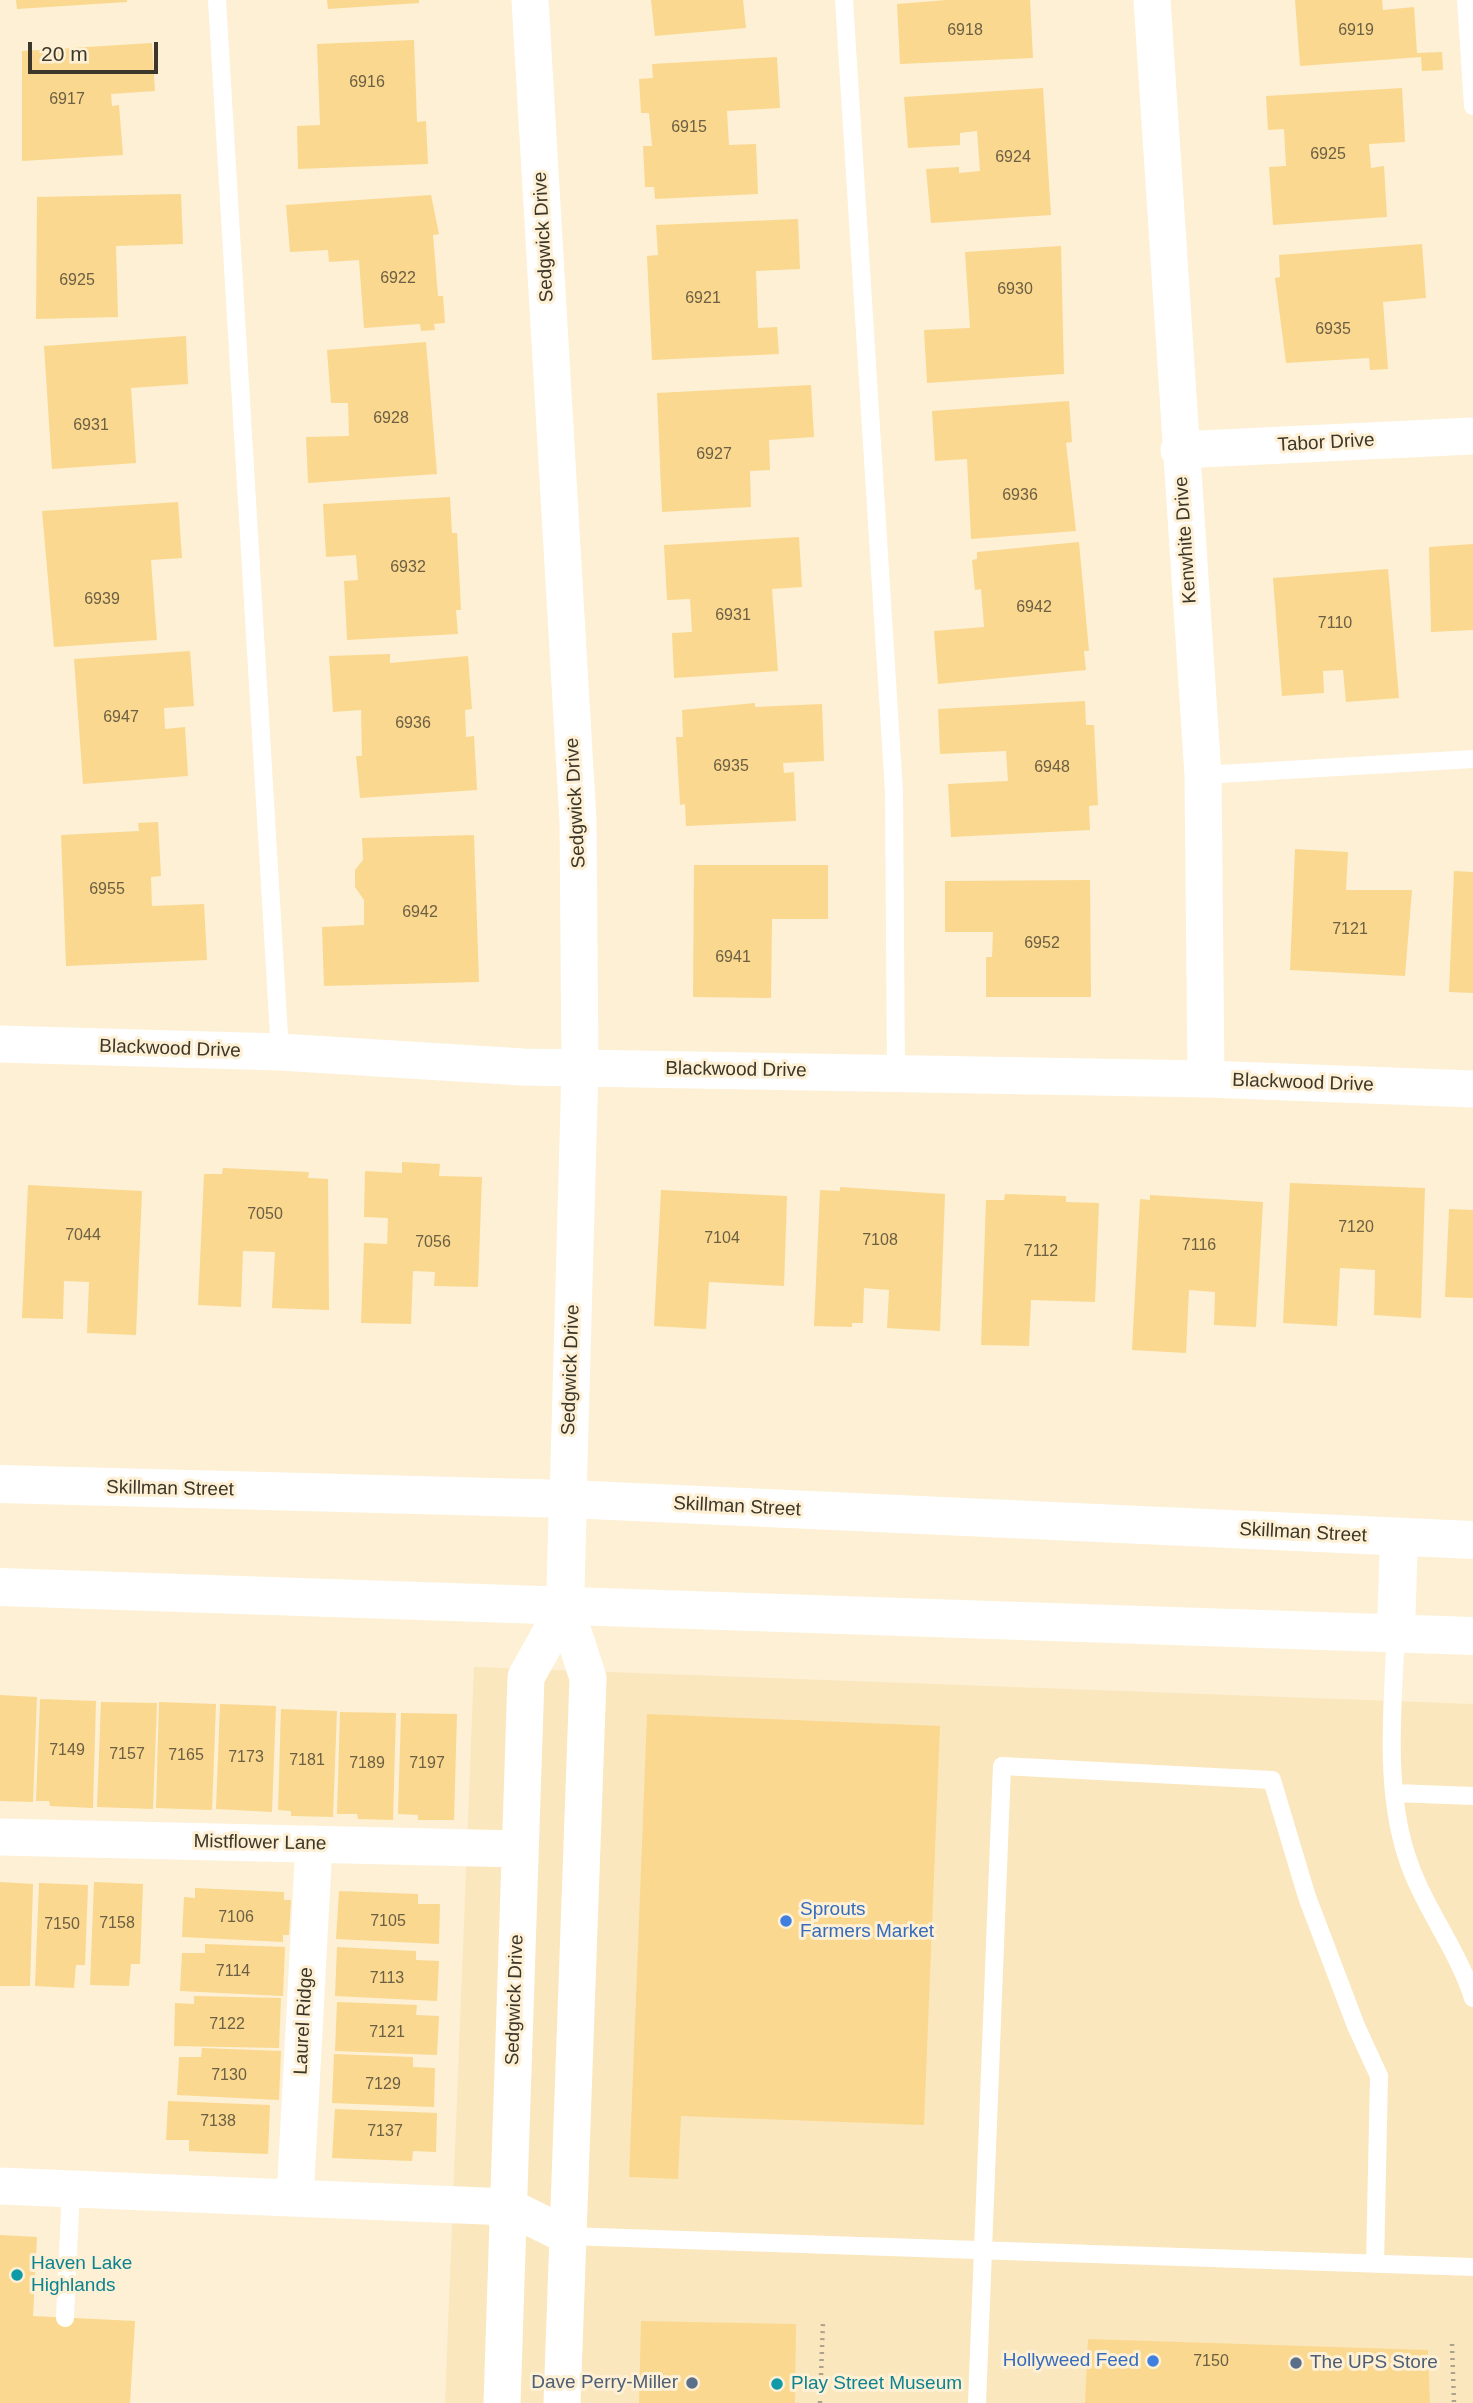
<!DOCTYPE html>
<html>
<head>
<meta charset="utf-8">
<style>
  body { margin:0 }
  #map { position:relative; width:1473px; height:2403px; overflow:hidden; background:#fdf0d5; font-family:Helvetica,sans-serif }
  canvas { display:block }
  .scale { position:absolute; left:28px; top:42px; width:130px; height:32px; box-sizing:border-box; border:4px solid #3d372a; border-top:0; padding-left:9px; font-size:21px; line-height:24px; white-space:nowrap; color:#3d372a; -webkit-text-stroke:5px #fdf0d5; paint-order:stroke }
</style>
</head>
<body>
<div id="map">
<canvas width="1473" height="2403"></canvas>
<div class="scale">20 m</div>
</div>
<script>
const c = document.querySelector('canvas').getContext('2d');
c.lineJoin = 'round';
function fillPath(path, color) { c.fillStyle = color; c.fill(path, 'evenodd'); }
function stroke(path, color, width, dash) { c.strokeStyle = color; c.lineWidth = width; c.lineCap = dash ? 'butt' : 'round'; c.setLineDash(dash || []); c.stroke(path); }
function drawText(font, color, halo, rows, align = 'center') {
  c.font = font + ' Helvetica,sans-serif'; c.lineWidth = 6; c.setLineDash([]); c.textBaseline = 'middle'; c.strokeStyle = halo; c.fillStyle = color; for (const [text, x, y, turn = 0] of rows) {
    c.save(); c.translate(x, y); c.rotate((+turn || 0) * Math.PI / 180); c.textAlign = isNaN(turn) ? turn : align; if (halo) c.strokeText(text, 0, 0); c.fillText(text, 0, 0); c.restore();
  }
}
const built = new Path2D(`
  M 474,1667 L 1473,1704 L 1473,2403 L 445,2403 Z`);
const building = new Path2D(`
  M 16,0 L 127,0 L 127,2 L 17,9 Z
  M 327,0 L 419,0 L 419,3 L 328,9 Z
  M 651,0 L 743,0 L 746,28 L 655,36 Z
  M 947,0 L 1030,0 L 1033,58 L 900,64 L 897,4 Z
  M 1295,0 L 1382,0 L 1383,10 L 1414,7 L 1417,53 L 1442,52 L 1443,70 L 1422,71 L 1421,57 L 1300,66 Z
  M 414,40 L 417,122 L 426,121 L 428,164 L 298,169 L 297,126 L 320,125 L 317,44 Z
  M 152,43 L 155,91 L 111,94 L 112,106 L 119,105 L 123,155 L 22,161 L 22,51 Z
  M 777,57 L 780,108 L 727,111 L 729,145 L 756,144 L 758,194 L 655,199 L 654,187 L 645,187 L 643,146 L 652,146 L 649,113 L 641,113 L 639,79 L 653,78 L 652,64 Z
  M 1043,88 L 1051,215 L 931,223 L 926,169 L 959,167 L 959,173 L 980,171 L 977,131 L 960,133 L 960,145 L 908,148 L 904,97 Z
  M 1402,88 L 1405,142 L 1369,144 L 1371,168 L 1384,166 L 1387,217 L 1273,225 L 1269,167 L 1286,166 L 1284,129 L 1268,130 L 1266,96 Z
  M 181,194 L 183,244 L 116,246 L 118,317 L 36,319 L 37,197 Z
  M 431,195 L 439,234 L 433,235 L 438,296 L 443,296 L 445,323 L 434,324 L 435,330 L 421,331 L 420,324 L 364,328 L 359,260 L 329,262 L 328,250 L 290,252 L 286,205 Z
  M 798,219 L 800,269 L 756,271 L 758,328 L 777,327 L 779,354 L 652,360 L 647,256 L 658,255 L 656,225 Z
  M 1422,244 L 1426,298 L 1383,302 L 1388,369 L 1370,370 L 1369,358 L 1286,363 L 1275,278 L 1280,277 L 1279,255 Z
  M 1061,246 L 1064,374 L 927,383 L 924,330 L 970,328 L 965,252 Z
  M 186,336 L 188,384 L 131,388 L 136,463 L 52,469 L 44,346 Z
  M 426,342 L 437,474 L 308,483 L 306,437 L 349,436 L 348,403 L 331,403 L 327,350 Z
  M 811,385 L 814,437 L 769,440 L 770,470 L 750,471 L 751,507 L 662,512 L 657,393 Z
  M 1069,401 L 1072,442 L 1066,443 L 1076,531 L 971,539 L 967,459 L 935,461 L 932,411 Z
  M 450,497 L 452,533 L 457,533 L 461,610 L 456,610 L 458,634 L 347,640 L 344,581 L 358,580 L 356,555 L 326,557 L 323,504 Z
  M 178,502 L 182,558 L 151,560 L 157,640 L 54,647 L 42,511 Z
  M 799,537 L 802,587 L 772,589 L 778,671 L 674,678 L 672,633 L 692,632 L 690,599 L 667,600 L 664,545 Z
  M 1079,542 L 1089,651 L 1084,651 L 1086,670 L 938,684 L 934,631 L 984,627 L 981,589 L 975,590 L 972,560 L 977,559 L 977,552 Z
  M 1473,544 L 1473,630 L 1431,632 L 1429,547 Z
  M 1388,569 L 1399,698 L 1346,702 L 1343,670 L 1323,671 L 1324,693 L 1282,696 L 1273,578 Z
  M 190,651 L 194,706 L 164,708 L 165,729 L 185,727 L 188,776 L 83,784 L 74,659 Z
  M 390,654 L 390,663 L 468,656 L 472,709 L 465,710 L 466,737 L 474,736 L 477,790 L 360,798 L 356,756 L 362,756 L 361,710 L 333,712 L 329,656 Z
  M 1085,701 L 1086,725 L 1094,725 L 1098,805 L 1089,806 L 1090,830 L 951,837 L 948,784 L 1008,781 L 1006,751 L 940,754 L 938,709 Z
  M 755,703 L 755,707 L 822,704 L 824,761 L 783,763 L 784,773 L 794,772 L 796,821 L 686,826 L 685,804 L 680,805 L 676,737 L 683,737 L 682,710 Z
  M 158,822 L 161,876 L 151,877 L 152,906 L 204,904 L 207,960 L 66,966 L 61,835 L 139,831 L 138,823 Z
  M 474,835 L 479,982 L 324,986 L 322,927 L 364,925 L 364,900 L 355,887 L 355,870 L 363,860 L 362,838 Z
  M 1295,849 L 1348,852 L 1346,890 L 1412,890 L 1405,976 L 1290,970 Z
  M 694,865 L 828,865 L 828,919 L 772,919 L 771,998 L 693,997 Z
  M 1454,871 L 1473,872 L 1473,993 L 1449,992 Z
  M 1090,880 L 1091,997 L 986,997 L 986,957 L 992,957 L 993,932 L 945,932 L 945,881 Z
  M 402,1162 L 440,1164 L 439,1176 L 482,1177 L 478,1287 L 434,1286 L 435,1272 L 413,1271 L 411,1324 L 361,1323 L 364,1243 L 387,1244 L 388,1218 L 364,1217 L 365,1171 L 402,1173 Z
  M 223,1168 L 309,1172 L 308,1178 L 328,1179 L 329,1310 L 272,1308 L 275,1252 L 243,1251 L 241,1307 L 198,1305 L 204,1174 L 222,1174 Z
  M 1290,1183 L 1425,1188 L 1421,1318 L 1374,1315 L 1375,1270 L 1340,1268 L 1337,1326 L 1283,1323 Z
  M 28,1185 L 142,1191 L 136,1335 L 87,1333 L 89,1282 L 64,1281 L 63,1319 L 22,1318 Z
  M 840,1187 L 945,1194 L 940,1331 L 887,1328 L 889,1290 L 864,1288 L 863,1323 L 852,1323 L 852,1327 L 814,1326 L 820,1190 L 840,1191 Z
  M 661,1190 L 787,1196 L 784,1286 L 709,1282 L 706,1329 L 654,1326 Z
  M 1005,1194 L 1066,1196 L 1066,1202 L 1099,1203 L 1095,1302 L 1031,1300 L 1029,1346 L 981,1345 L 986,1200 L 1004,1200 Z
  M 1150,1195 L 1263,1202 L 1256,1327 L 1214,1325 L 1215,1292 L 1189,1290 L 1186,1353 L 1132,1350 L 1140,1199 L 1150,1200 Z
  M 1449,1209 L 1473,1210 L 1473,1298 L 1445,1297 Z
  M 0,1695 L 37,1697 L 33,1802 L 0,1801 Z
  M 40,1699 L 96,1701 L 93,1808 L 50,1806 L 49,1801 L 36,1801 Z
  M 101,1702 L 157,1703 L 153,1809 L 97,1807 Z
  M 159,1702 L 216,1704 L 212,1810 L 156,1808 Z
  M 220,1704 L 276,1706 L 272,1812 L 216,1809 Z
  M 281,1709 L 337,1711 L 333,1817 L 291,1816 L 291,1811 L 278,1810 Z
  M 340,1712 L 396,1713 L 393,1820 L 358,1819 L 357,1814 L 337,1814 Z
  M 401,1713 L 457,1714 L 454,1820 L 418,1820 L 418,1815 L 398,1814 Z
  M 647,1714 L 940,1726 L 924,2125 L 681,2116 L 678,2179 L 629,2177 Z
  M 0,1882 L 33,1884 L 30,1986 L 0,1986 Z
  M 94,1882 L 143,1884 L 140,1964 L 131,1964 L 129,1986 L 90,1985 Z
  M 39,1883 L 88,1885 L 85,1965 L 76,1965 L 74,1988 L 35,1986 Z
  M 195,1888 L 284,1892 L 284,1900 L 291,1900 L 289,1935 L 283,1935 L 283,1942 L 182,1937 L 184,1897 L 195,1898 Z
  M 339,1891 L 418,1894 L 418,1904 L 440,1904 L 439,1944 L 336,1939 Z
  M 205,1944 L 285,1947 L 283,1996 L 180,1991 L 182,1953 L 205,1953 Z
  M 337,1947 L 416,1951 L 416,1960 L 439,1961 L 437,2001 L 335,1996 Z
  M 194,1996 L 281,1998 L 279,2048 L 174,2046 L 175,2003 L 194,2004 Z
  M 337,2002 L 417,2005 L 416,2015 L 439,2016 L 437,2055 L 335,2051 Z
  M 202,2048 L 281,2051 L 279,2100 L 177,2095 L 179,2057 L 201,2057 Z
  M 334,2054 L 413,2057 L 413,2067 L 435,2068 L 434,2107 L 332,2103 Z
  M 168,2101 L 270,2105 L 268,2154 L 189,2151 L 189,2140 L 166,2140 Z
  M 335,2109 L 437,2113 L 436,2152 L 413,2151 L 412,2161 L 332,2158 Z
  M 0,2235 L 37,2237 L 33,2316 L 135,2321 L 130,2403 L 0,2403 Z
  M 641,2321 L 796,2324 L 795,2403 L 639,2403 Z
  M 1088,2339 L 1428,2350 L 1430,2403 L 1085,2403 Z`);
const path = new Path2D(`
  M 1452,2344 L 1454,2403
  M 820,2403 L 823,2322`);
const service = new Path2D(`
  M 217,0 L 280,1052
  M 844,0 L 894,792 L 896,1073
  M 1466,0 L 1473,106
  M 1203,775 L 1473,759
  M 1396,1631 C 1393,1703 1384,1784 1406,1854 C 1422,1906 1457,1947 1473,1998
  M 1395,1793 L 1473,1796
  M 568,2236 L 1473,2267
  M 65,2318 L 71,2189
  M 977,2403 L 1002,1766 L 1272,1780 L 1307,1897 L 1356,2026 L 1379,2076 L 1375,2264`);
const minor = new Path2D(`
  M 530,0 L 578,821 L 580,1068 L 568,1499
  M 1152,0 L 1203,775 L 1206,1079
  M 1179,450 L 1473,436
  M 0,1044 L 280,1052 L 523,1067 L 1206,1079 L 1473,1089
  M 0,1837 L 519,1849
  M 0,2186 L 509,2207 L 568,2236
  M 295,2198 L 314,1844
  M 502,2403 L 526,1677 L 565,1607
  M 562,2403 L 588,1678 L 565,1607`);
const secondary = new Path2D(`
  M 0,1484 L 568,1499 L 1473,1540
  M 0,1587 L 1473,1636
  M 565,1607 L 568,1499
  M 1396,1631 L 1399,1537`);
const markers = [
  [786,1921,7,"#3f7fe0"],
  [17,2275,7,"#0f9aa8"],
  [1153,2361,7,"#3f7fe0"],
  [1296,2363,7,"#5c6f8a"],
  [692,2383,7,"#5c6f8a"],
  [777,2384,7,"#0f9aa8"]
];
const numberNames = [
  ["6918",965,31],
  ["6919",1356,31],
  ["6916",367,83],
  ["6917",67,100],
  ["6915",689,128],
  ["6925",1328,155],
  ["6924",1013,158],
  ["6922",398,279],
  ["6925",77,281],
  ["6930",1015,290],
  ["6921",703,299],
  ["6935",1333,330],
  ["6928",391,419],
  ["6931",91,426],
  ["6927",714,455],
  ["6936",1020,496],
  ["6932",408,568],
  ["6939",102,600],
  ["6942",1034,608],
  ["6931",733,616],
  ["7110",1335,624],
  ["6947",121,718],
  ["6936",413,724],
  ["6935",731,767],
  ["6948",1052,768],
  ["6955",107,890],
  ["6942",420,913],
  ["7121",1350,930],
  ["6952",1042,944],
  ["6941",733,958],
  ["7050",265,1215],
  ["7120",1356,1228],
  ["7044",83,1236],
  ["7104",722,1239],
  ["7108",880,1241],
  ["7056",433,1243],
  ["7116",1199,1246],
  ["7112",1041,1252],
  ["7149",67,1751],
  ["7157",127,1755],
  ["7165",186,1756],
  ["7173",246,1758],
  ["7181",307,1761],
  ["7189",367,1764],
  ["7197",427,1764],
  ["7106",236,1918],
  ["7105",388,1922],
  ["7158",117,1924],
  ["7150",62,1925],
  ["7114",233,1972],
  ["7113",387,1979],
  ["7122",227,2025],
  ["7121",387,2033],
  ["7130",229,2076],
  ["7129",383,2085],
  ["7138",218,2122],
  ["7137",385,2132],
  ["7150",1211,2362]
];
const streetNames = [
  ["Sedgwick Drive",544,237,-93],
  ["Tabor Drive",1326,443,-3],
  ["Kenwhite Drive",1186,540,-94],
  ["Sedgwick Drive",576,803,-93],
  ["Blackwood Drive",170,1049,2],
  ["Blackwood Drive",736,1070,1],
  ["Blackwood Drive",1303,1083,2],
  ["Sedgwick Drive",571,1370,-88],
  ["Skillman Street",170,1489,1],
  ["Skillman Street",737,1507,3],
  ["Skillman Street",1303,1533,3],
  ["Mistflower Lane",260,1843,1],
  ["Sedgwick Drive",515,2000,-88],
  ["Laurel Ridge",304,2021,-87]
];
const shopNames = [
  ["Sprouts",800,1910],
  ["Farmers Market",800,1932],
  ["Hollyweed Feed",1139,2361,"right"]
];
const cultureNames = [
  ["Haven Lake",31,2264],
  ["Highlands",31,2286],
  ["Play Street Museum",791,2384]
];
const serviceNames = [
  ["The UPS Store",1310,2363],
  ["Dave Perry-Miller",678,2383,"right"]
];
fillPath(built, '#fbe7be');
fillPath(building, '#fad88f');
stroke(path, '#aca28d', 4.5, [2, 5]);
stroke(service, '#fff', 18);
stroke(minor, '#fff', 37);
stroke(secondary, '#fff', 38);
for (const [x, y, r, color] of markers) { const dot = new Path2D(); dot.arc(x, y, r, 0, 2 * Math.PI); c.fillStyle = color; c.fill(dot); stroke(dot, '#fdf0d5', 2.5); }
drawText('16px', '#6c5f43', null, numberNames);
drawText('19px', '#3d372a', '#fdf0d5', streetNames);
drawText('19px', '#366cbe', '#fdf0d5', shopNames, 'left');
drawText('19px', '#0d838f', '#fdf0d5', cultureNames, 'left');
drawText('19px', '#4e5e75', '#fdf0d5', serviceNames, 'left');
</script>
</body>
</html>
